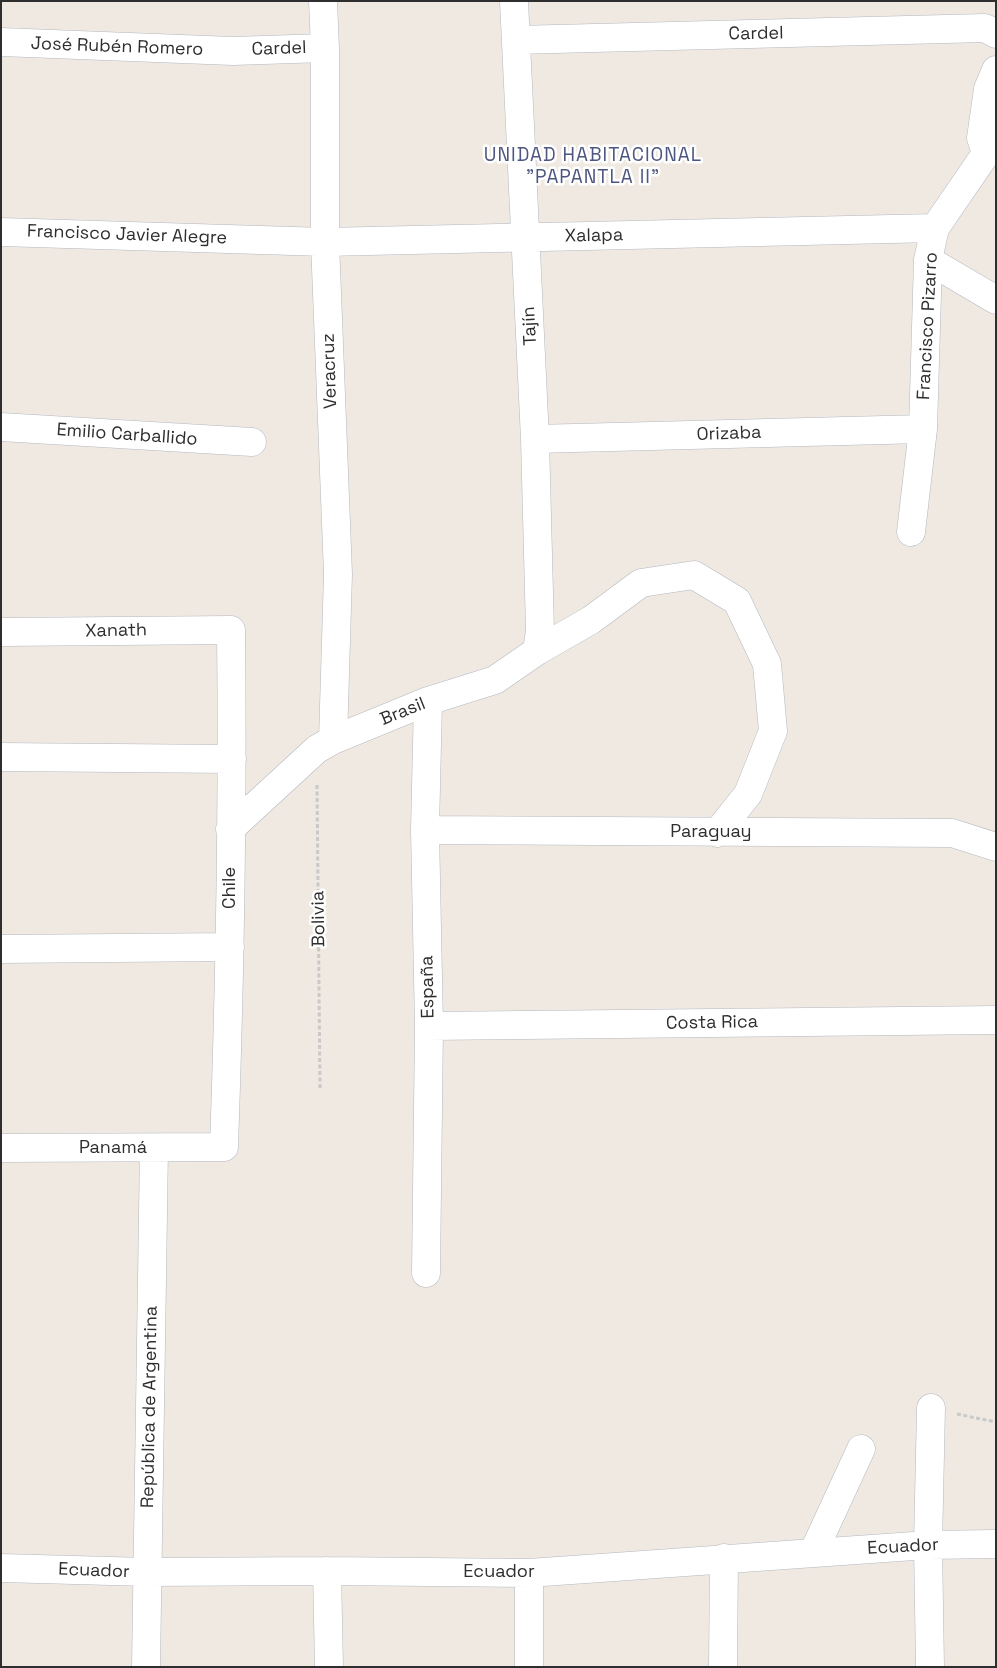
<!DOCTYPE html>
<html>
<head>
<meta charset="utf-8">
<style>
  body { margin:0 }
  #map { position:relative; width:997px; height:1668px; overflow:hidden; background:#efe9e1; font-family:"Space Grotesk",sans-serif }
  canvas { display:block }
  .frame { position:absolute; inset:0; border:2px solid #2e2e2e; pointer-events:none }
</style>
</head>
<body>
<div id="map">
<canvas width="997" height="1668"></canvas>
<div class="frame"></div>
</div>
<script>
const c = document.querySelector('canvas').getContext('2d');
c.lineJoin = 'round';
function stroke(path, color, width, dash) { c.strokeStyle = color; c.lineWidth = width; c.lineCap = dash ? 'butt' : 'round'; c.setLineDash(dash || []); c.stroke(path); }
function drawText(font, color, halo, rows, align = 'center') {
  c.font = font + ' "Space Grotesk",sans-serif'; c.lineWidth = 5; c.setLineDash([]); c.textBaseline = 'middle'; c.strokeStyle = halo; c.fillStyle = color; for (const [text, x, y, turn = 0] of rows) {
    c.save(); c.translate(x, y); c.rotate((+turn || 0) * Math.PI / 180); c.textAlign = isNaN(turn) ? turn : align; if (halo) c.strokeText(text, 0, 0); c.fillText(text, 0, 0); c.restore();
  }
}
const path = new Path2D(`
  M 317,785 L 320,1089
  M 957,1414 L 996,1422`);
const minor = new Path2D(`
  M 323,1 L 325,48 L 325,242 L 338,574 L 333,740
  M 514,1 L 535,439 L 540,631 L 537,651
  M 516,40 L 985,28 L 996,34
  M 1,42 L 233,51 L 325,48
  M 986,153 L 981,138 L 988,89 L 996,70
  M 1,232 L 325,242 L 935,228
  M 928,260 L 996,300
  M 1,427 L 252,442
  M 535,439 L 923,429
  M 911,532 L 923,429 L 928,260 L 935,228 L 996,139
  M 1,632 L 231,630 C 233,802 230,975 224,1147 L 1,1148
  M 1,757 L 232,759
  M 230,829 L 317,749 L 333,740 L 428,701 L 495,680 L 537,651 L 591,620 L 641,583 L 694,575 L 737,601 L 767,664 L 773,731 L 748,794 L 717,833
  M 425,830 L 952,833 L 996,847
  M 1,949 L 230,947
  M 429,1026 L 996,1020
  M 426,1273 L 429,1026 L 425,830 L 428,701
  M 813,1553 L 861,1449
  M 1,1568 L 147,1572 L 327,1571 L 529,1573 L 928,1545 L 996,1544
  M 327,1571 L 329,1667
  M 146,1667 L 154,1148
  M 529,1667 L 529,1573
  M 723,1667 L 724,1558
  M 930,1667 L 928,1545 L 931,1408`);
const streetNames = [
  ["Cardel",756,34,-1],
  ["José Rubén Romero",117,47,2],
  ["Cardel",279,49,-2],
  ["Francisco Javier Alegre",127,235,2],
  ["Xalapa",594,236,-1],
  ["Tajín",530,326,-93],
  ["Francisco Pizarro",928,326,-87],
  ["Veracruz",330,371,-92],
  ["Orizaba",729,434,-2],
  ["Emilio Carballido",127,435,4],
  ["Xanath",116,631,-1],
  ["Brasil",403,712,-22],
  ["Paraguay",711,832],
  ["Chile",230,888,-90],
  ["Bolivia",319,919,-91],
  ["España",428,987,-91],
  ["Costa Rica",712,1023,-1],
  ["Panamá",113,1148],
  ["República de Argentina",150,1407,-89],
  ["Ecuador",903,1547,-3],
  ["Ecuador",94,1571,2],
  ["Ecuador",499,1572]
];
const neighbourhoodNames = [
  ["UNIDAD HABITACIONAL",593,156],
  ["\"PAPANTLA II\"",593,178]
];
stroke(minor, '#b4b7c1', 29);
stroke(path, '#c9c9c9', 3, [4, 2.5]);
stroke(minor, '#fff', 28);
drawText('18px', '#2e2e2e', '#fff', streetNames);
c.letterSpacing = '1px';
drawText('19px', '#4d5680', '#fff', neighbourhoodNames);
c.letterSpacing = '0px';
</script>
</body>
</html>
